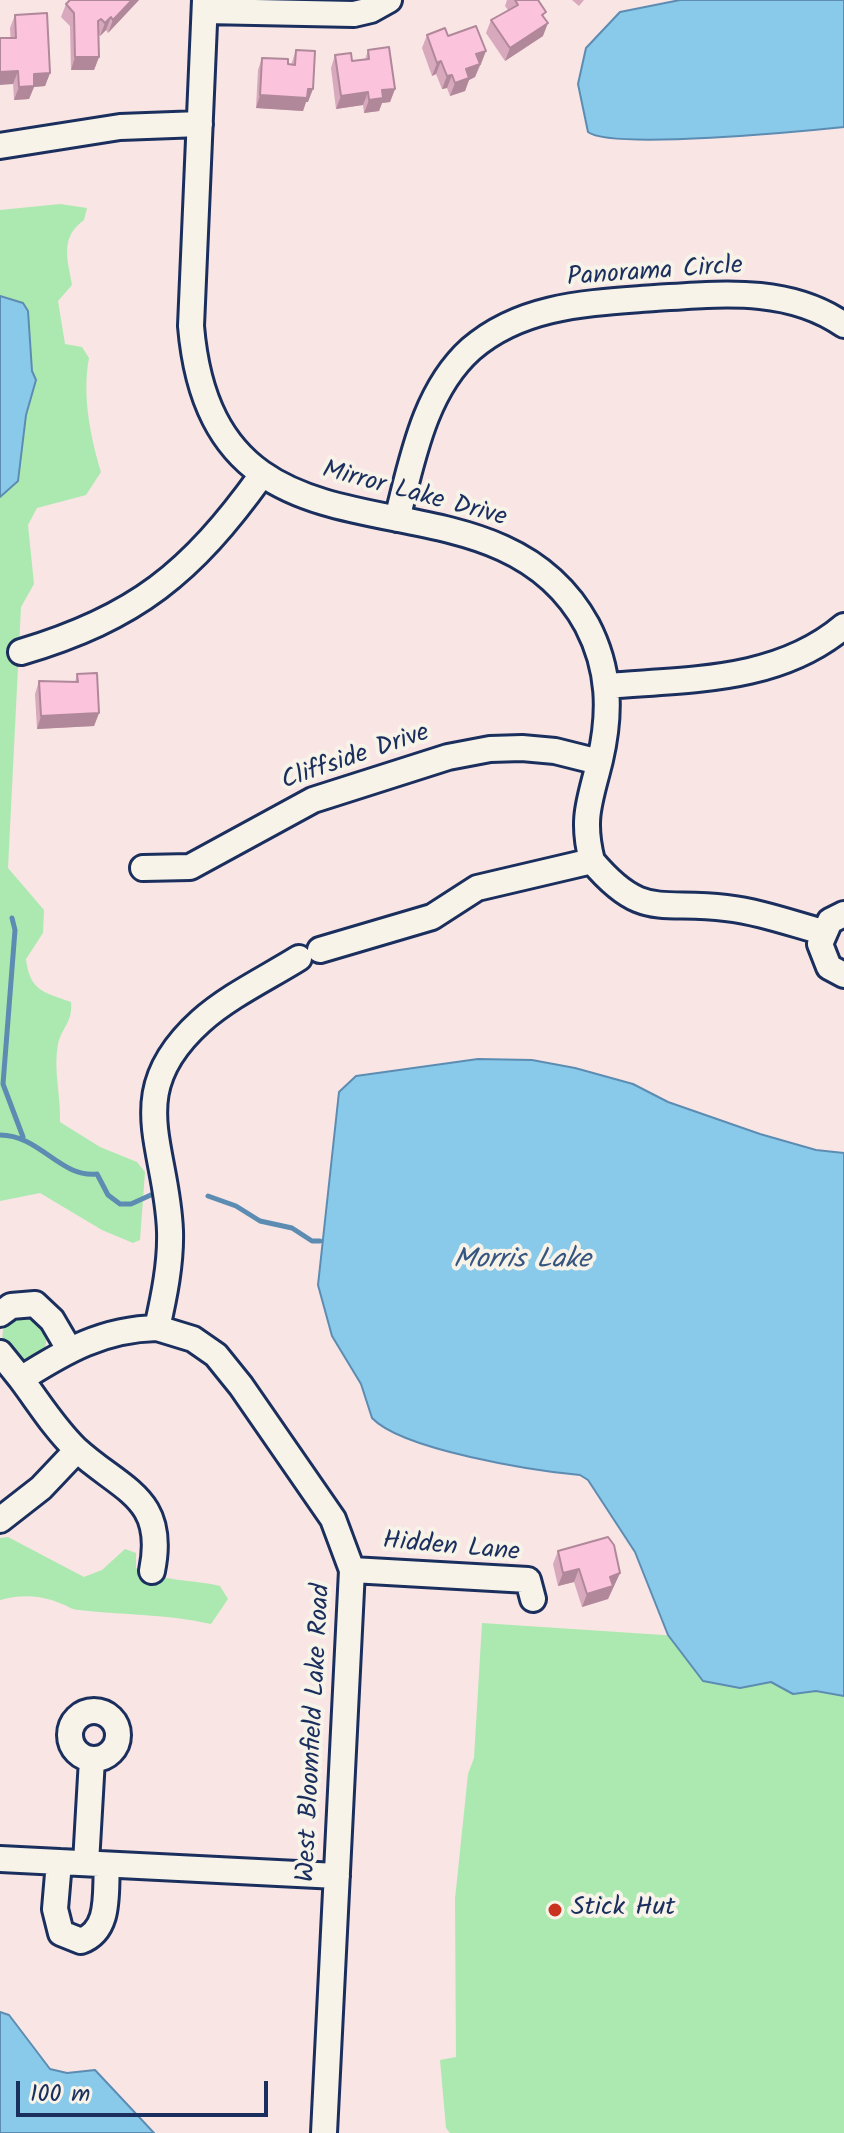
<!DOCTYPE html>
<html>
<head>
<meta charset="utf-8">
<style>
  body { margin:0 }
  #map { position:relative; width:844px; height:2133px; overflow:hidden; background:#f8e5e4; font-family:Kalam,sans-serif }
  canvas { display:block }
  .scale { position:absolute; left:16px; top:2081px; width:252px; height:36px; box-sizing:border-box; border:4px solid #1b2f5e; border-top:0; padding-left:10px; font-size:24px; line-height:28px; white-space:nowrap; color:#1b2f5e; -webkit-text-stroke:6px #f7f3e8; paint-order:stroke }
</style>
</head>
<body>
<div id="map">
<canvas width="844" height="2133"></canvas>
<div class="scale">100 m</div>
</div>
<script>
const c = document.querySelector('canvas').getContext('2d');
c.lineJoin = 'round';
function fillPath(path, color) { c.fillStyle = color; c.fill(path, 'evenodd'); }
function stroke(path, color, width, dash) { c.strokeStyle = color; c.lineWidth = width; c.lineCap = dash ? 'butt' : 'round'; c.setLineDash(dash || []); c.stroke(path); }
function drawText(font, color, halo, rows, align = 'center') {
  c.font = font + ' Kalam,sans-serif'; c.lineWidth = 8; c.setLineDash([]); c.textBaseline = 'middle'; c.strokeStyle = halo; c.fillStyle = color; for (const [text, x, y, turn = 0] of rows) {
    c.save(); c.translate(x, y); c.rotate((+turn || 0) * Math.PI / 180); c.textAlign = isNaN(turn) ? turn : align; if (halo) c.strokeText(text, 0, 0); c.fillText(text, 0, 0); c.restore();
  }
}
const green = new Path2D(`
  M 60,204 L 87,208 L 84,220 C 59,238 68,260 72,285 L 58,301 L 65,344 L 82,347 L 89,358 C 82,394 90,436 101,472 L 86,495 L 37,508 L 28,525 L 34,584 L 21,607 L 8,868 L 44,910 L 43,933 L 26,959 C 30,991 43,992 71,1002 C 73,1022 62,1027 58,1044 C 53,1070 61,1095 60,1122 L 100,1147 L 137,1162 L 145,1172 L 140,1240 L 133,1243 L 102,1230 L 40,1193 L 0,1201 L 0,210 Z
  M 32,1314 C 44,1326 49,1331 45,1349 L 21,1361 L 2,1341 L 3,1330 L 11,1316 Z
  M 8,1537 L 84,1577 L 102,1570 L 125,1549 L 136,1553 L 136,1568 C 162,1582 191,1579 220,1586 L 228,1599 L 211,1624 C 167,1614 124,1615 79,1610 C 72,1610 68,1606 62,1604 C 42,1595 20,1594 0,1600 L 0,1538 Z
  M 482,1623 L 844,1647 L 844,2133 L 450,2133 L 446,2128 L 440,2060 L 456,2057 L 455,1899 L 468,1774 L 474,1758 Z`);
const water = new Path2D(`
  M 680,0 L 844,0 L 844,127 C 806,131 611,150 588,132 L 578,84 L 586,48 L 620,12 Z
  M 0,296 L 23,303 L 28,311 L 32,371 L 36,380 L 26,415 L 18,481 L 0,497 Z
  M 478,1059 L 532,1060 L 575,1068 L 633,1084 L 668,1102 L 760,1134 L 816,1150 L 844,1153 L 844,1696 L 816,1691 L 793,1694 L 771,1682 L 740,1688 L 703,1681 L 668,1635 L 635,1552 L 588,1480 L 580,1475 C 535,1471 402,1450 372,1418 L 361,1384 L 332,1336 L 318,1285 L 339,1092 L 356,1076 Z
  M 0,2012 L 9,2015 L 50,2069 L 67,2073 L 95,2070 L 154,2133 L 0,2133 Z`);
const stream = new Path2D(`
  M 12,918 L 15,930 L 3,1084 L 23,1137
  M 0,1135 C 40,1135 60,1178 97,1174 L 108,1195 L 120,1204 L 131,1204 L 153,1194
  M 208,1196 L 236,1206 L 260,1221 L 292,1228 L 312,1241 L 320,1241`);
const minor = new Path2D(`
  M 205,0 L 191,326 C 214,600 490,447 587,625 C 610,669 611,712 600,760 C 590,801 581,818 592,861 L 477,888 L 432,917 L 320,950
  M 205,11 L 354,14 L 371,10 L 389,0
  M 0,146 L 120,127 L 200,124
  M 397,519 C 412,461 424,391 471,349 C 523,304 591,303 655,298 C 720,294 788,286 844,325
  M 21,652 C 136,618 191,573 261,476
  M 607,686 C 690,679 778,682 844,626
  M 592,861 C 642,920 659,900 726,908 C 760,912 790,923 823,932
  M 143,868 L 190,867 L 313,800 L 448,757 L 490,749 L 522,748 L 555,751 L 599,762
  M 844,914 L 830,921 L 820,944 L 829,967 L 844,975
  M 299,958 C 267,978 229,996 201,1021 C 121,1093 167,1145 170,1231 C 171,1263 164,1297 157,1328 L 193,1339 L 216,1355 L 241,1386 L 333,1519 L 352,1570 L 324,2133
  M 0,1314 L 11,1306 L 35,1304 L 52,1320 L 69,1349
  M 0,1353 L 21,1379
  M 0,1520 L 41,1488 L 77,1450
  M 352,1570 L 528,1580 L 533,1599
  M 152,1571 C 167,1497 122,1491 76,1449 C 55,1429 39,1403 21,1379 C 65,1351 103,1329 157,1328
  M70 1735a24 24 0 1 1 48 0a24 24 0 1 1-48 0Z
  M 0,1859 L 337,1876
  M 59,1862 L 55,1909 L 61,1933 L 81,1941 C 111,1930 105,1893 107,1865
  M 86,1863 L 92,1759`);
const wall = new Path2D(`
  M 139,0 L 108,33 L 106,30 L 100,36 L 98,34 L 99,57 L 94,70 L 71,70 L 70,26 L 61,17 L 66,4 Z
  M 507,0 L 538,0 L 544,17 L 543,36 L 505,61 L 486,33 L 491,20 L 508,10 L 505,6 Z
  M 572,0 L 584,0 L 579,6 Z
  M 15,15 L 50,73 L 45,86 L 34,87 L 29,99 L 14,100 L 10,28 Z
  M 427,35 L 481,64 L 475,77 L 469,80 L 465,91 L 450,96 L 447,88 L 442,89 L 436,74 L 432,76 L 422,48 Z
  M 296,50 L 308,102 L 306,102 L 303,111 L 256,108 L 258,70 L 262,58 L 291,65 Z
  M 368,50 L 395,89 L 390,102 L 382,103 L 379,111 L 364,113 L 363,105 L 336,109 L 331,68 L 335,55 L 352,61 L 365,60 Z
  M 77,674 L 99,713 L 94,726 L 37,729 L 35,694 L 39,681 L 75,682 Z
  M 558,1551 L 620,1573 L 608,1599 L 582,1607 L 574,1582 L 558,1586 L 553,1564 Z`);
const shadedWall = new Path2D(`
  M 132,0 L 139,0 L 108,33 L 113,20 Z
  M 111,17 L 106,30 L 100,36 L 105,23 Z
  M 548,23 L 543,36 L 505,61 L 510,48 Z
  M 486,51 L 481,64 L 477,65 L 480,64 L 475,77 L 469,80 L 465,91 L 450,96 L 455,83 L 476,54 Z
  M 75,57 L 99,57 L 94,70 L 71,70 Z
  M 441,61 L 436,74 L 432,76 L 437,63 Z
  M 18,71 L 13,84 L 0,85 L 0,72 Z
  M 50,73 L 45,86 L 34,87 L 29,99 L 14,100 L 19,87 L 34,74 Z
  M 452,75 L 447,88 L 442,89 L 447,76 Z
  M 308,89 L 313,89 L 308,102 L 306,102 L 303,111 L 256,108 L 260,95 Z
  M 395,89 L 390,102 L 382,103 L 379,111 L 364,113 L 369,100 L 382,90 Z
  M 368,92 L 363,105 L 336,109 L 341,96 Z
  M 99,713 L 94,726 L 37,729 L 41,716 Z
  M 579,1569 L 574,1582 L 558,1586 L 563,1573 Z
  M 620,1573 L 608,1599 L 582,1607 L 587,1594 L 610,1577 Z`);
const building = new Path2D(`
  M 70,0 L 132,0 L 113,20 L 111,17 L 105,23 L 101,19 L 98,21 L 99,57 L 75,57 L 74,13 L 66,4 Z
  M 515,0 L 538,0 L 546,12 L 542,15 L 548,23 L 510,48 L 491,20 L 518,5 Z
  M 47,13 L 50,73 L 34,74 L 34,86 L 19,87 L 18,71 L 0,72 L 0,38 L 16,38 L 15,15 Z
  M 476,26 L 486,51 L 476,54 L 480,64 L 466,69 L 469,78 L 455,83 L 452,75 L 447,76 L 441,61 L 437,63 L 427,35 L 445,28 L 448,36 Z
  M 389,47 L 395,89 L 382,90 L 383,98 L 369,100 L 368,92 L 341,96 L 335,55 L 351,53 L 352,61 L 369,59 L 368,50 Z
  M 296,50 L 315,51 L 313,89 L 308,89 L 307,98 L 260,95 L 262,58 L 288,59 L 288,64 L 295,65 Z
  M 97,673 L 99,713 L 41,716 L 39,681 L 78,682 L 77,674 Z
  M 608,1537 L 614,1545 L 620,1573 L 610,1577 L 613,1586 L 587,1594 L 579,1569 L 563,1573 L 558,1551 Z`);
const markers = [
  [555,1910,8,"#c8321e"]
];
const streetNames = [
  ["Panorama Circle",655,274,-4],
  ["Mirror Lake Drive",414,496,15],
  ["Cliffside Drive",356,759,-19],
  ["Hidden Lane",451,1549,5],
  ["West Bloomfield Lake Road",316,1733,-87]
];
const poiNames = [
  ["Stick Hut",571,1910]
];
const waterNames = [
  ["Morris Lake",522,1262]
];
fillPath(green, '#ace9b0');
fillPath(water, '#89caea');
stroke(water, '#5d8cb2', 2);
stroke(stream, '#5d8cb2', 5);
stroke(minor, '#1b2f5e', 30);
stroke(minor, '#f7f3e8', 24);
fillPath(wall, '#d8a8bd');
fillPath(shadedWall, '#b0889a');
fillPath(building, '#fbc3dc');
stroke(building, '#b0889a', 2);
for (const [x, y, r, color] of markers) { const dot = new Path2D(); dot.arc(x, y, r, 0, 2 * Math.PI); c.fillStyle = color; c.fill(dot); stroke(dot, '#f7f3e8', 3); }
drawText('26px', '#1b2f5e', '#f7f3e8', streetNames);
drawText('26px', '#1b2f5e', '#f7f3e8', poiNames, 'left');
drawText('italic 28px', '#365681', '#f7f3e8', waterNames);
</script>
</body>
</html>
